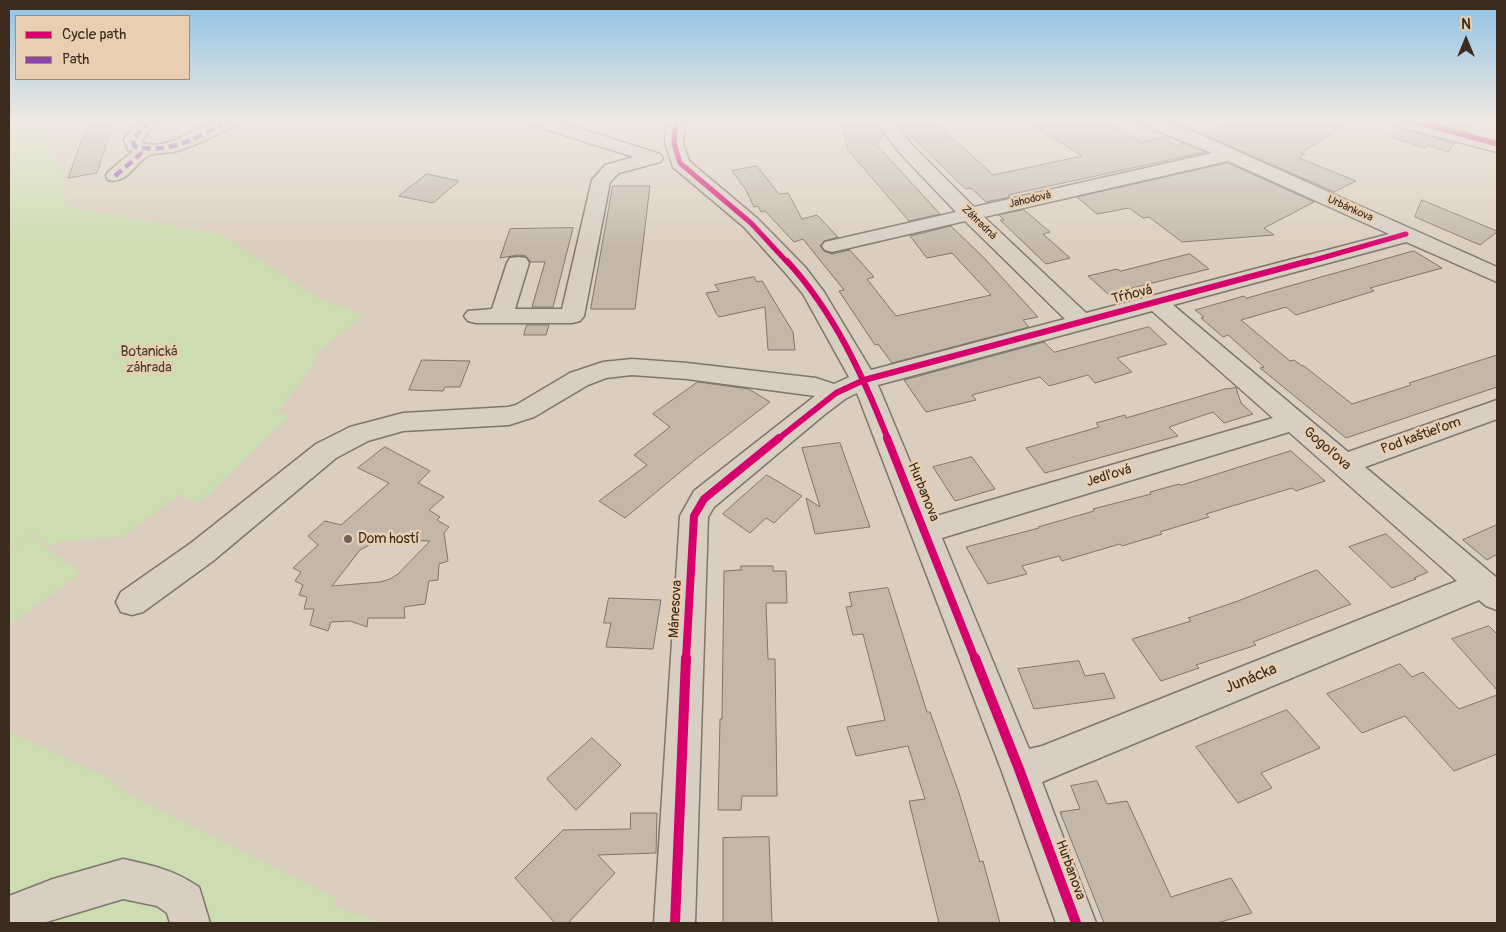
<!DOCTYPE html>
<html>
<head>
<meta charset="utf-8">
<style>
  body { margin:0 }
  #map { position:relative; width:1506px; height:932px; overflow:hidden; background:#dccebe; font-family:Pangolin,sans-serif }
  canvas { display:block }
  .frame { position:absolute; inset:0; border:10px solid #3b2a1e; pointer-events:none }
  .legend { position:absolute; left:15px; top:15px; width:175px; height:65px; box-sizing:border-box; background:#e9cfb1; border:1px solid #a38d76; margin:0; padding:6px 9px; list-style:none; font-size:15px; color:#3b2a1e }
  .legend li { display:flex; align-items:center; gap:10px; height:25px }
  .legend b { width:25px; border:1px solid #a38d76 }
  .north { position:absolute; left:1441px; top:15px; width:50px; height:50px; -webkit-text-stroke:4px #e9cfb1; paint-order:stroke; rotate:0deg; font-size:14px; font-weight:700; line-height:20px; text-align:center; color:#3b2a1e }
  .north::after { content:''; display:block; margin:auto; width:18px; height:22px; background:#3b2a1e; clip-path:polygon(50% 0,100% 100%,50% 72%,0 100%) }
</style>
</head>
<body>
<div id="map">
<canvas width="1506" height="932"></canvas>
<div class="frame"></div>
<ul class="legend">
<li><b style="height:6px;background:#d6006c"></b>Cycle path</li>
<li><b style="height:6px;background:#8e44ad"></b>Path</li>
</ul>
<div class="north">N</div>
</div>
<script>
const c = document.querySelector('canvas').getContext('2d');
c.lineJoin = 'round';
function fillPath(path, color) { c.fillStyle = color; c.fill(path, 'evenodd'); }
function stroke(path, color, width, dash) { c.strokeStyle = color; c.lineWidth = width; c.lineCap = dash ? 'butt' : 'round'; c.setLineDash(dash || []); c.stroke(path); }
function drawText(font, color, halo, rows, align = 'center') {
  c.font = font + ' Pangolin,sans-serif'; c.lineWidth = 5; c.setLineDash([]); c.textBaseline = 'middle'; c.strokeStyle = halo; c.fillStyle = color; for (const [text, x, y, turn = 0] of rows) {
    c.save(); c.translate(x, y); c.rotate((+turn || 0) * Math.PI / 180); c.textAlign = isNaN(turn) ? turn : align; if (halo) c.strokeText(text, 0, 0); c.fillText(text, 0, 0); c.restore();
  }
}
const green = new Path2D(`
  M 9,120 L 56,120 L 44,138 L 61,171 L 66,206 L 220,234 L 318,298 L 363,315 L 319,352 L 311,369 L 277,413 L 291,415 L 205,498 L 196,504 L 180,494 L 122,537 L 62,541 L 50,547 L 33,535 L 9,551 Z
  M 32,537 L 81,573 L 9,625 L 9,552 Z
  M 9,732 L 109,778 L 126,794 L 337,898 L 333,906 L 380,923 L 9,923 Z`);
const building = new Path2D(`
  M 98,120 L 114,120 L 97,173 L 68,178 L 87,126 Z
  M 842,120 L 858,120 L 863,126 L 876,124 L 884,135 L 876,144 L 940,214 L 909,221 L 848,150 Z
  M 895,120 L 933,120 L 993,175 L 1082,156 L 1024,120 L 1102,120 L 1142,142 L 1163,137 L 1176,146 L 1182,143 L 1206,152 L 1008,195 L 1010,197 L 986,202 L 971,188 L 966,189 Z
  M 1244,120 L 1354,120 L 1301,153 L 1305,154 L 1299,158 L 1356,181 L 1334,192 L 1203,134 L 1226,124 Z
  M 1424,120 L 1476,120 L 1466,132 Z
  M 1394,127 L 1455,143 L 1448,152 L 1428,145 L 1424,148 L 1392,137 Z
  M 1228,163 L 1314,202 L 1264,228 L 1274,235 L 1182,242 L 1149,217 L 1143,218 L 1129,208 L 1097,214 L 1077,197 Z
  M 757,166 L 779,194 L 788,193 L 802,219 L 817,215 L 838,237 L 824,241 L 820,246 L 824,251 L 832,254 L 850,250 L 874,277 L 867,279 L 896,316 L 991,295 L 952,253 L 927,258 L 910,236 L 951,226 L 985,259 L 1038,317 L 1023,320 L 1029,327 L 892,363 L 878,344 L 875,345 L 839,291 L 844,290 L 803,239 L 794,242 L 765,211 L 761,212 L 758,206 L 754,207 L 746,190 L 732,171 Z
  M 427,174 L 459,181 L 433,203 L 399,196 Z
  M 613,186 L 650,186 L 635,309 L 591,309 Z
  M 1422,200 L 1497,231 L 1497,232 L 1480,245 L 1415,217 Z
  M 1024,210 L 1050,232 L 1043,234 L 1070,258 L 1046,264 L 1000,220 L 1004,220 L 999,215 Z
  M 573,228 L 553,307 L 532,307 L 545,262 L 531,262 L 526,256 L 518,255 L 500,258 L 510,229 Z
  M 1414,251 L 1442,268 L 1370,288 L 1374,291 L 1296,315 L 1286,307 L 1241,320 L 1290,361 L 1294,360 L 1302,366 L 1304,366 L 1352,404 L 1411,385 L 1409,383 L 1497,355 L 1497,387 L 1346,438 L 1260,368 L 1264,367 L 1228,335 L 1223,337 L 1201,318 L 1204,317 L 1195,310 L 1244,296 L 1246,298 Z
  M 1190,254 L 1209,269 L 1108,294 L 1088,276 L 1117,269 L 1120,271 Z
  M 754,277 L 757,282 L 762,281 L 793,332 L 795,350 L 768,350 L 765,307 L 719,317 L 717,315 L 706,293 L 719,291 L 715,285 Z
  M 527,325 L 549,325 L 546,335 L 524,335 Z
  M 1149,327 L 1167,344 L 1117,358 L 1132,372 L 1095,383 L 1088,375 L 1049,386 L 1040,377 L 972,395 L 976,400 L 926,412 L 904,380 L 1044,342 L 1054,352 Z
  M 422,360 L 470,361 L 460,387 L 445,387 L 443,391 L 409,390 Z
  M 698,382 L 749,389 L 770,402 L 696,459 L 625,518 L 599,501 L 647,465 L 634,455 L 670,427 L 653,414 Z
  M 1236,388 L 1241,403 L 1253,414 L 1224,423 L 1213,412 L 1169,427 L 1178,436 L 1045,473 L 1026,448 L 1099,427 L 1096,423 L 1125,415 L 1126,418 L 1225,389 Z
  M 840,443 L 870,527 L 815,534 L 806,498 L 820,507 L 802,448 Z
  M 385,447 L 430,471 L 418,483 L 444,497 L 429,510 L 440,517 L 437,520 L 449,527 L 444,533 L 448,561 L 439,564 L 438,580 L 429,581 L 425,604 L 404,607 L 405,618 L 368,618 L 367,627 L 350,621 L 331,622 L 328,631 L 310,625 L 314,609 L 304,609 L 307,597 L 299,595 L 303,585 L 295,581 L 301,572 L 293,568 L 318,545 L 308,536 L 325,521 L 341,525 L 389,483 L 358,468 ZM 386,539 L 430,541 L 398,574 L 390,579 L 380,582 L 332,586 L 360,550 L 377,541 Z
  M 1291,451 L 1325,481 L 1296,491 L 1292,488 L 1206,514 L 1209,517 L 1160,532 L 1162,534 L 1122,546 L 1120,544 L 1062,561 L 1059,556 L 1022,566 L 1027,574 L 988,584 L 966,547 L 1039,528 L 1038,527 L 1094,511 L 1093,509 L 1151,494 L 1150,492 L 1179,484 L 1181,485 Z
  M 972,457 L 995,489 L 955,501 L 933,467 Z
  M 767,475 L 802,496 L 774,523 L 766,518 L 750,533 L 723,514 Z
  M 1497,525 L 1497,554 L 1487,560 L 1463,540 Z
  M 1386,534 L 1428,572 L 1414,578 L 1416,579 L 1392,588 L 1349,547 Z
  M 741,566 L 773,566 L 773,571 L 786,571 L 787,603 L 766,603 L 768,659 L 775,659 L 777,796 L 742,796 L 741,810 L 718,810 L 720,719 L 722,719 L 724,571 L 741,570 Z
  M 1317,570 L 1351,604 L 1253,642 L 1256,645 L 1196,665 L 1199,668 L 1161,681 L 1132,639 L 1191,621 L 1188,618 L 1238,601 Z
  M 888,588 L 927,712 L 930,712 L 959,793 L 980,862 L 983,861 L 1000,923 L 939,923 L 909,801 L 925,799 L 908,746 L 856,756 L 847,727 L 885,720 L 863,634 L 853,635 L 846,607 L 852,606 L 849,593 Z
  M 609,598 L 661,600 L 653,649 L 606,647 L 611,623 L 604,623 Z
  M 1489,626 L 1497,634 L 1497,690 L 1452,639 Z
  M 1079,661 L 1085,676 L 1104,673 L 1115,698 L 1034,709 L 1018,669 Z
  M 1400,664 L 1412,677 L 1423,672 L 1459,709 L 1497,695 L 1497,754 L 1454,771 L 1405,716 L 1362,733 L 1327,694 Z
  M 1287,710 L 1320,748 L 1261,773 L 1272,788 L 1238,803 L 1196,747 Z
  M 592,738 L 621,765 L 576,810 L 547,779 Z
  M 1097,781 L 1107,804 L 1127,801 L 1171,897 L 1231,878 L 1252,913 L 1217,923 L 1104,923 L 1060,812 L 1080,809 L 1071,786 Z
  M 631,813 L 657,813 L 656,853 L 598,855 L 615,873 L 568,923 L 555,923 L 515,878 L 563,830 L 630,829 Z
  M 769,837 L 772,923 L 723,923 L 723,838 Z`);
const minor = new Path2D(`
  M 140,120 L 158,120 L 142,140 L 142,143 C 170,151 191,128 216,121 C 223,119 232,120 239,120 L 237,124 C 217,134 198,145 177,151 C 169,153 155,153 150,155 C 134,162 128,185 108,180 L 106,176 L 108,172 L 133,151 L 128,150 L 124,139 Z
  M 527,120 L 553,120 L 660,154 L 663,158 L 660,162 L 619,173 L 610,182 L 584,316 L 580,321 L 572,323 L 476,323 L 468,321 L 464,316 L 468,311 L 492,309 L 507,263 L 510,258 L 518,257 L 526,258 L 529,263 L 515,309 L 562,309 L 592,180 L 605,165 L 634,157 L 529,124 Z
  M 667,120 L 685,120 L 683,143 L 689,161 L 758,219 L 805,267 L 824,292 L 871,370 L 1065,319 L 965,221 L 832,252 L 825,250 L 822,246 L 825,242 L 956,212 L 899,152 L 875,120 L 892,120 L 911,144 L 974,207 L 1212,153 L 1140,124 L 1138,120 L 1163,120 L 1192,131 L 1497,267 L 1497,282 L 1406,242 L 1173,305 L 1348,452 L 1497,400 L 1497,419 L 1365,467 L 1497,578 L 1497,610 L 1486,606 L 1479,600 L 1042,782 L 1096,923 L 1056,923 L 1001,769 L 857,393 L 845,399 L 824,415 L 714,507 L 708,517 L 695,923 L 654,923 L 680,516 L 694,491 L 815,396 L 687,379 L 632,375 L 606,378 L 588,385 L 534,417 L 509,425 L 403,431 L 368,441 L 336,458 L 213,561 L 143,612 L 132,615 L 121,612 L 116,602 L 121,592 L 191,543 L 316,444 L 350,427 L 403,413 L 508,407 L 516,405 L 570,373 L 603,362 L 632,359 L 687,363 L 816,378 L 834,384 L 849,377 L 803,294 L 789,277 L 744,227 L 673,167 L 665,143 ZM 1228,161 L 1389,234 L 1086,313 L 984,217 ZM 1152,311 L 1273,418 L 933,517 L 878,385 ZM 1289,432 L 1457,581 L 1042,746 L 1029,749 L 942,538 Z
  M 1387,120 L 1416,120 L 1497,142 L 1497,152 L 1389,124 Z
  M 123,859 C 154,866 172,869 199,887 L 210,923 L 170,923 L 167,913 L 157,906 L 123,899 L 43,923 L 9,923 L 9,896 L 53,879 Z`);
const quiet = new Path2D(`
  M 150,120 L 133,139 L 134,146 C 170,156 200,135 231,120
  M 115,176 L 145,150`);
const cyclewayFar3 = new Path2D(`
  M 676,120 L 674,143 L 680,163 L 751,223 L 788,263
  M 1407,120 L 1497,144
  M 1304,263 L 1406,234`);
const cyclewayFar2 = new Path2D(`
  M 787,261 C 834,312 863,376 888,439
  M 778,439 L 836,393 L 864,380 L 1309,261`);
const cyclewayFar1 = new Path2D(`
  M 887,438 L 975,659
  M 686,659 L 694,516 L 704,499 L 779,438`);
const cycleway = new Path2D(`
  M 975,658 L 1019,769 L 1076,923
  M 675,923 L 686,658`);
const markers = [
  [348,539,5,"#736356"]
];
const farStreetnames = [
  ["Jahodová",1030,200,-13],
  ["Urbánkova",1350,209,24],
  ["Záhradná",979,223,44]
];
const streetNames = [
  ["Tŕňová",1132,295,-14],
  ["Pod kaštieľom",1421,436,-20],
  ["Gogoľova",1327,449,41],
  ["Jedľová",1109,476,-17],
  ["Hurbanova",923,492,68],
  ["Mánesova",676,609,-87],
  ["Hurbanova",1070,870,70]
];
const parkNames = [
  ["Botanická",149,352],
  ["záhrada",149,368]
];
const poiNames = [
  ["Dom hostí",358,539]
];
const nearStreetnames = [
  ["Junácka",1251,679,-22]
];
fillPath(green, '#ccddb1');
fillPath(building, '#c4b7a8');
stroke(building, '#7e756b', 1);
stroke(minor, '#7e756b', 3);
fillPath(minor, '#d8cec2');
stroke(quiet, '#8e44ad', 4.5, [9, 4.5]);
stroke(cyclewayFar3, '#d6006c', 5);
stroke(cyclewayFar2, '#d6006c', 6);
stroke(cyclewayFar1, '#d6006c', 8);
stroke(cycleway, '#d6006c', 10);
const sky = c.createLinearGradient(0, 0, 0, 251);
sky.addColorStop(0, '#8ec2e6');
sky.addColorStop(0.48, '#efe9e2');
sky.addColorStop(1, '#efe9e200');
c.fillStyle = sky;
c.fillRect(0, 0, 1506, 251);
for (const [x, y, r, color] of markers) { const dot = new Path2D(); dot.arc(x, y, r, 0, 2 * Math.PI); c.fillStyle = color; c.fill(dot); stroke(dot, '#e9cfb1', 2); }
drawText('11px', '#3b2a1e', '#e9cfb1', farStreetnames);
drawText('14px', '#3b2a1e', '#e9cfb1', streetNames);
drawText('14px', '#483d2c', '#e9cfb1', parkNames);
drawText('14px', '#3b2a1e', '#e9cfb1', poiNames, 'left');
drawText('16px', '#3b2a1e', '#e9cfb1', nearStreetnames);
</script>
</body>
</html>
